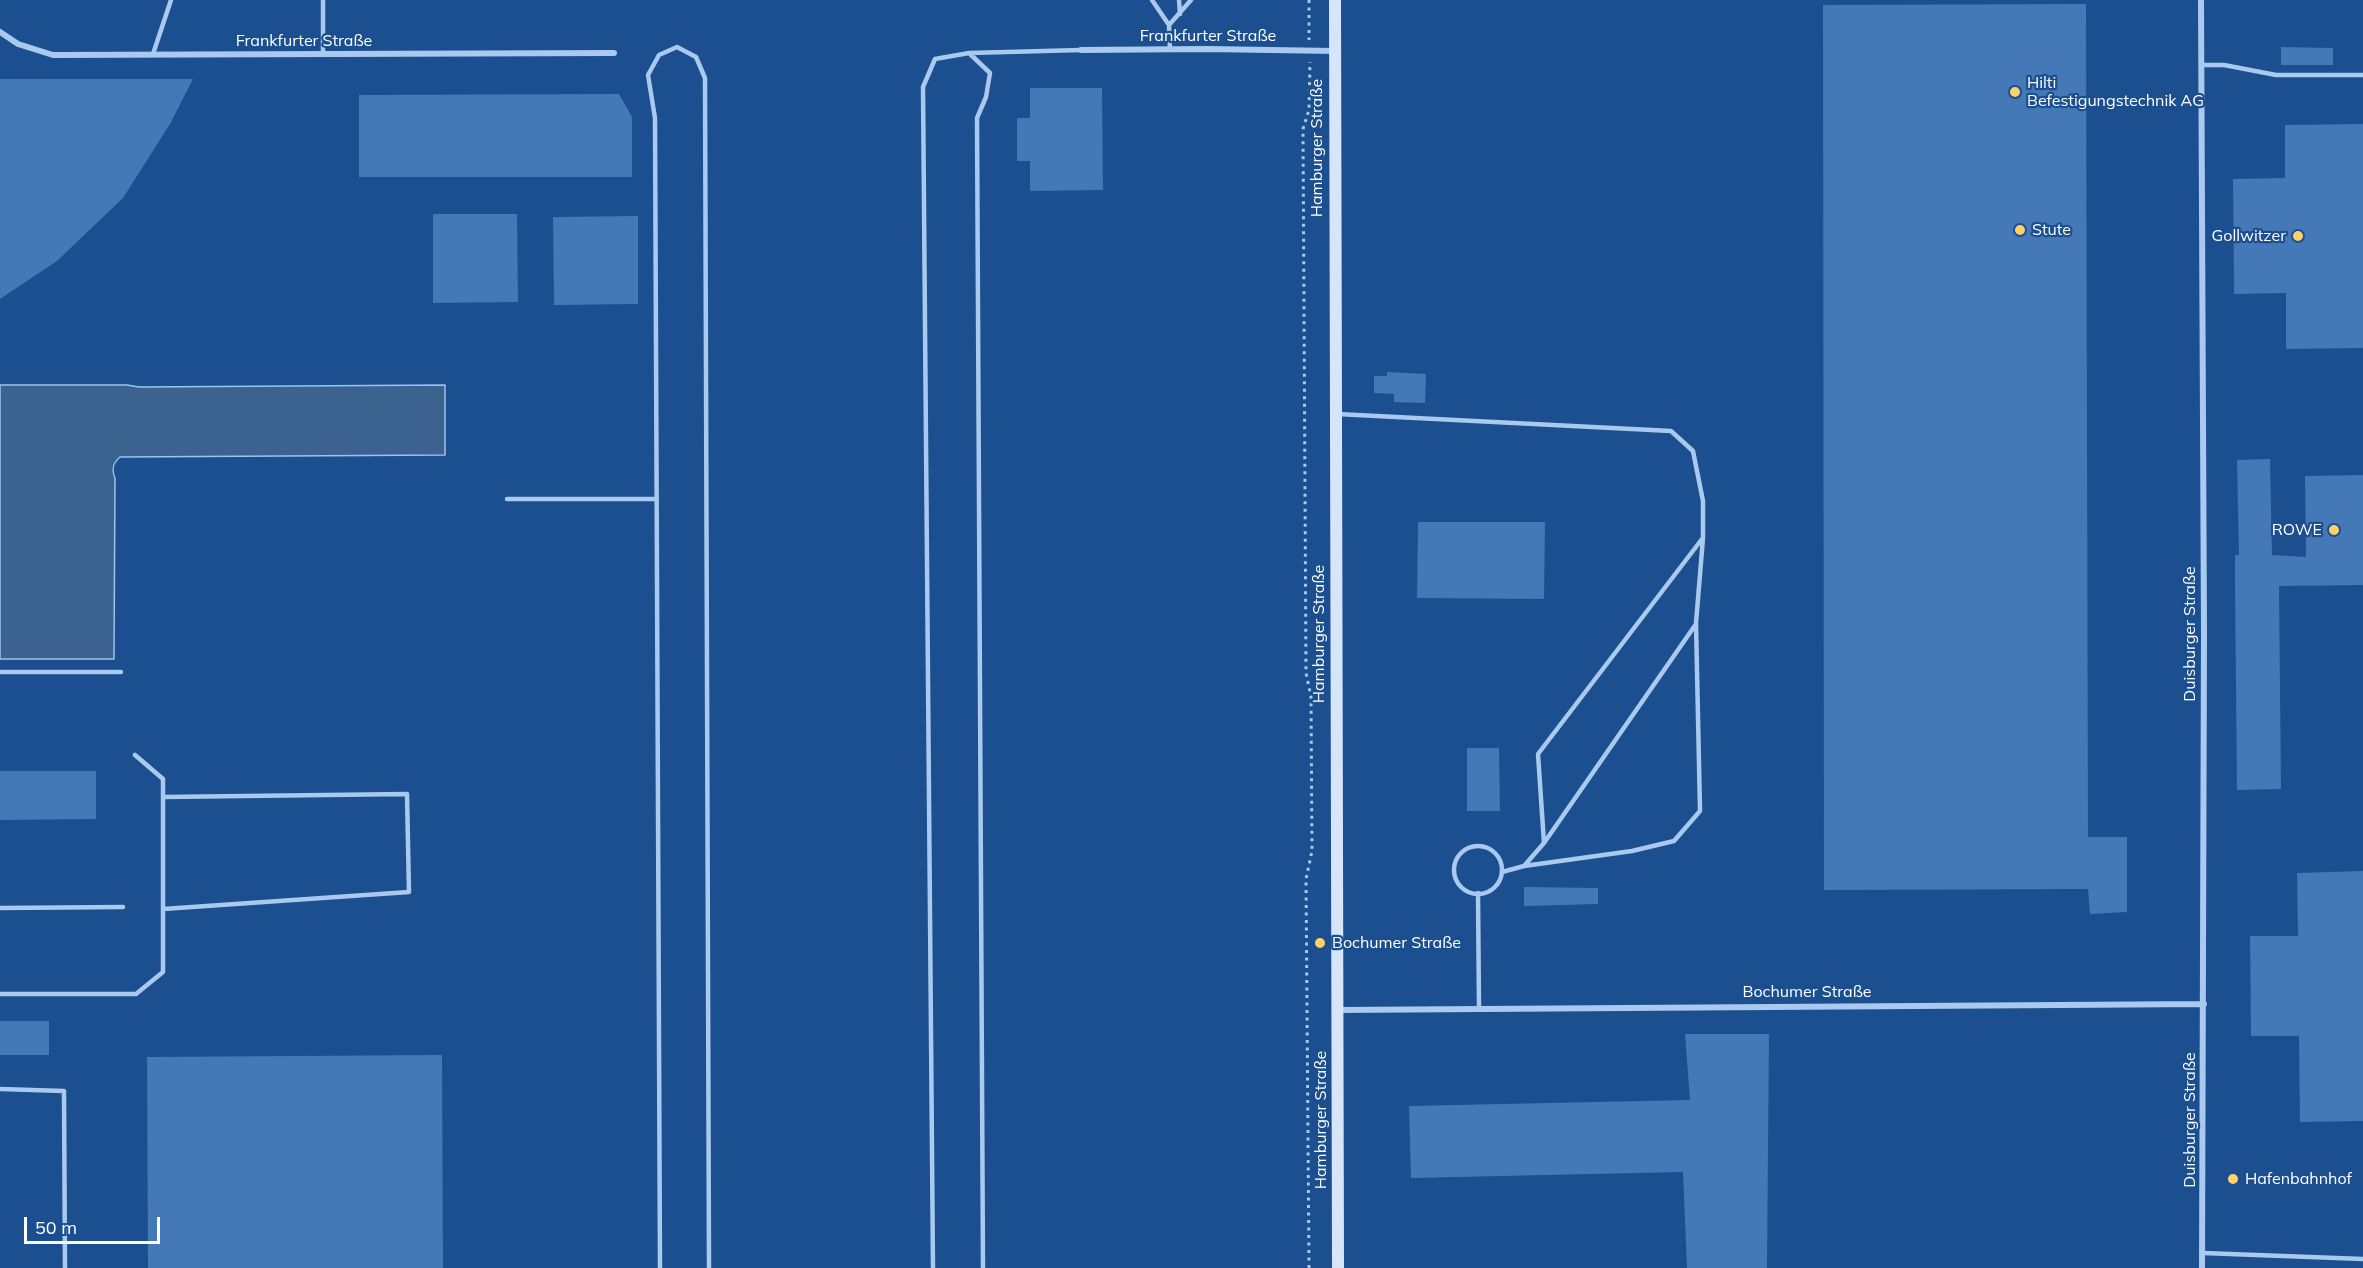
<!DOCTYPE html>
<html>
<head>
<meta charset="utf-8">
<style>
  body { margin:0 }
  #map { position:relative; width:2363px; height:1268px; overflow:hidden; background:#1b4f8f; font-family:Mulish,sans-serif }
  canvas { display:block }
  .scale { position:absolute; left:24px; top:1217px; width:136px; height:27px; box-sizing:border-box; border:3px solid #fff; border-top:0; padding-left:8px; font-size:18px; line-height:21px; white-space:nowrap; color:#fff; -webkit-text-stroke:4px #1b4f8f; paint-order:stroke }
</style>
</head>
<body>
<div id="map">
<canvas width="2363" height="1268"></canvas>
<div class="scale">50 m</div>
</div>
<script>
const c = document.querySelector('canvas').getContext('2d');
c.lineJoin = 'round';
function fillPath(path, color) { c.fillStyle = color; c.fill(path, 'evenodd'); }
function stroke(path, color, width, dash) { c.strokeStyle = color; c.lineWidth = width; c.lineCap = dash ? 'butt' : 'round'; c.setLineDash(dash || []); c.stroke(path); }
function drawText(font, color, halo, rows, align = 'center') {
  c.font = font + ' Mulish,sans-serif'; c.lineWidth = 4.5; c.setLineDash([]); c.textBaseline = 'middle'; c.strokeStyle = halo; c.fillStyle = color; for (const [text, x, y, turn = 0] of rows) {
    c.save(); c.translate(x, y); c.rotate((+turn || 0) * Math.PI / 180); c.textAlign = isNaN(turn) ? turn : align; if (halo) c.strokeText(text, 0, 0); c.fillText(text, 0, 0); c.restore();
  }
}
const water = new Path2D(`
  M 0,385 L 127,385 L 139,387 L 445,385 L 445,455 L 120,457 C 113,463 111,469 115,478 L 114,659 L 0,659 Z`);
const building = new Path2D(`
  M 2086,4 L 2088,837 L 2127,837 L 2127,912 L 2090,914 L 2088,889 L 1824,890 L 1823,5 Z
  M 2281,47 L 2333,48 L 2333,65 L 2281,65 Z
  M 0,79 L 193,79 L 170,124 L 123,198 L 57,261 L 0,299 Z
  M 1030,88 L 1102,88 L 1103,190 L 1030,191 L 1030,161 L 1017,161 L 1017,118 L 1030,118 Z
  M 619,94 L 632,117 L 632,177 L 359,177 L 359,95 Z
  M 2363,124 L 2363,348 L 2286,349 L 2286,293 L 2234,294 L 2233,179 L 2285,178 L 2285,125 Z
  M 433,214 L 517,214 L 518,302 L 433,303 Z
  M 638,216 L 638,304 L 554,305 L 553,217 Z
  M 1387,372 L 1426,374 L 1425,403 L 1394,402 L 1394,394 L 1374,393 L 1374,376 L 1387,376 Z
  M 2270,459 L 2272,555 L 2306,557 L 2305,476 L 2363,475 L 2363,585 L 2279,586 L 2281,789 L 2237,790 L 2235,586 L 2235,555 L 2239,555 L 2237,460 Z
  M 1418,522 L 1545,522 L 1544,599 L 1417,598 Z
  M 1467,748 L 1499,748 L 1500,811 L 1467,811 Z
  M 0,771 L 96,771 L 96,819 L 0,820 Z
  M 2363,871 L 2363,1121 L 2300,1122 L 2299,1036 L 2251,1036 L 2250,936 L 2298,936 L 2297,873 Z
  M 1524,887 L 1598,888 L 1598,904 L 1524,906 Z
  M 0,1021 L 49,1021 L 49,1055 L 0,1055 Z
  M 1685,1034 L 1769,1034 L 1767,1268 L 1687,1268 L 1683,1172 L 1411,1178 L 1409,1106 L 1690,1100 Z
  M 442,1055 L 443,1268 L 148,1268 L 147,1057 Z`);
const path = new Path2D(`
  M 1309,0 L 1309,40
  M 1309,1268 L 1306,879 L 1312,851 L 1311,697 L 1306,673 L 1303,129 L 1309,110 L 1310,62`);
const lane = new Path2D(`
  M 1152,0 L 1169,25
  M 1179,0 L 1180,14
  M 1170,49 L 1169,25 L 1191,0
  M 969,53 L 1081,50
  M 153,54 L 171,0
  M 323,55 L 323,0
  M 2201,65 L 2224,65 L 2276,75 L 2363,75
  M 1337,414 L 1671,431 L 1693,451 L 1703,501 L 1703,538 L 1696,623 L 1700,811 L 1674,841 L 1632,851 L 1524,866 L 1502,872
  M 507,499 L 657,499
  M 0,672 L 121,672
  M 163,797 L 407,794 L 409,892 L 163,909
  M 1544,843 L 1538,754 L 1702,539
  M1454 870a24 24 0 1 1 48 0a24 24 0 1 1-48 0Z
  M 1524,866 L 1544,843 L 1696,624
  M 1478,893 L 1479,1008
  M 0,908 L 123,907
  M 0,994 L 136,994 L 163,972 L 163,779 L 135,755
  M 0,1089 L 64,1091 L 65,1268
  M 2203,1253 L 2363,1259
  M 660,1268 L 655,118 L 648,75 L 659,55 L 677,47 L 696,57 L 705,78 L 709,1268
  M 933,1268 L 923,87 L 935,59 L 969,53 L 990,73 L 986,97 L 977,118 L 983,1268`);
const street = new Path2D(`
  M 2201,0 L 2204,633 L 2202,1268
  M 0,32 L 18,44 L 53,55 L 614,53
  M 1081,50 L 1207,49 L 1334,51
  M 1338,1010 L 2204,1004`);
const secondary = new Path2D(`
  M 1335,0 L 1338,1268`);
const markers = [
  [2015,92,6,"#ffd166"],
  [2020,230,6,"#ffd166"],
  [2298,236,6,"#ffd166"],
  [2334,530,6,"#ffd166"],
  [1320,943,6,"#ffd166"],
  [2233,1179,6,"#ffd166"]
];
const streetNames = [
  ["Frankfurter Straße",1208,36],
  ["Frankfurter Straße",304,41],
  ["Hamburger Straße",1317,148,-90],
  ["Hamburger Straße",1319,634,-90],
  ["Duisburger Straße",2190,634,-90],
  ["Bochumer Straße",1807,992],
  ["Hamburger Straße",1321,1120,-90],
  ["Duisburger Straße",2190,1120,-90]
];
const poiNames = [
  ["Hilti",2027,83],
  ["Befestigungstechnik AG",2027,101],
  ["Stute",2032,230],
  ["Gollwitzer",2286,236,"right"],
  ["ROWE",2322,530,"right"],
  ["Bochumer Straße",1332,943],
  ["Hafenbahnhof",2245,1179]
];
fillPath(water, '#3c6290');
stroke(water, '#9cc4f0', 1.5);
fillPath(building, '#4478b7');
stroke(path, '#a9c9ee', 3, [3, 4.5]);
stroke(lane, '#a9c9ee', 4.5);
stroke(street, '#a9c9ee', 6);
stroke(secondary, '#d6e6fa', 12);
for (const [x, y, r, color] of markers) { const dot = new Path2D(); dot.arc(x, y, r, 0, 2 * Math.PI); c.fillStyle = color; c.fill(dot); stroke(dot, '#1b4f8f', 2); }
drawText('16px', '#fff', '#1b4f8f', streetNames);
drawText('16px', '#fff', '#1b4f8f', poiNames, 'left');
</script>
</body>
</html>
